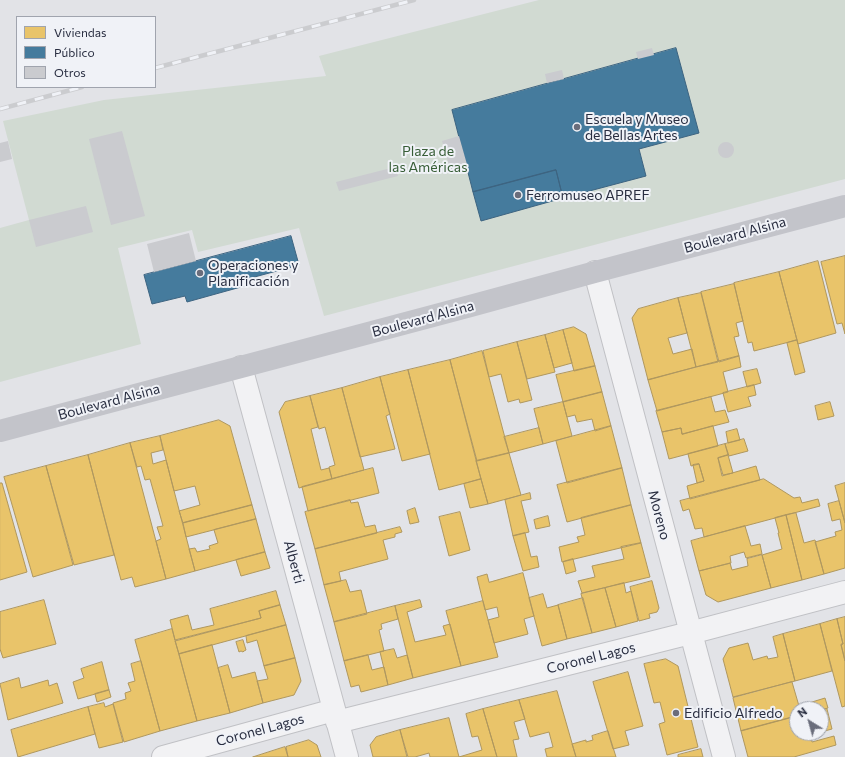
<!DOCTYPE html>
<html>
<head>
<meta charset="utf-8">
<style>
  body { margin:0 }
  #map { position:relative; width:845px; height:757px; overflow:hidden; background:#e2e3e7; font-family:Commissioner,sans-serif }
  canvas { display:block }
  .legend { position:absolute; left:16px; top:16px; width:140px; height:72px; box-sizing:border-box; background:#f0f2f7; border:1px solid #a0a4ae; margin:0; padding:5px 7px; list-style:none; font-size:12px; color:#292e41 }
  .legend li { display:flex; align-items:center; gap:8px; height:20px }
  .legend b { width:20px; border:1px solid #a0a4ae }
  .north { position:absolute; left:789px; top:701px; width:40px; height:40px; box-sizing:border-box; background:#f0f2f7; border:1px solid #a0a4ae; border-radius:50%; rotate:323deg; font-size:11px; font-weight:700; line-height:16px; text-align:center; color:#292e41 }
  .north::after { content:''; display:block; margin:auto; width:14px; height:18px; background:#6a6d7b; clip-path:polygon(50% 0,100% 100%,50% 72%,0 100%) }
</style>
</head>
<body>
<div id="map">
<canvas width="845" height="757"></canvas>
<ul class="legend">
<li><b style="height:11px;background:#e9c46a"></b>Viviendas</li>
<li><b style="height:11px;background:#457b9d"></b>Público</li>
<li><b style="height:11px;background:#cacbcf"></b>Otros</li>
</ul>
<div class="north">N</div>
</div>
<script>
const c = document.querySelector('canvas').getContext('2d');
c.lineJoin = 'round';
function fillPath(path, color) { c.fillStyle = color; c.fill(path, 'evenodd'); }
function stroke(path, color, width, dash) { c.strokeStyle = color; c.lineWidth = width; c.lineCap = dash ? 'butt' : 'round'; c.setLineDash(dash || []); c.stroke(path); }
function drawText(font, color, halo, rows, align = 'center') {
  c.font = font + ' Commissioner,sans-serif'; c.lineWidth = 4; c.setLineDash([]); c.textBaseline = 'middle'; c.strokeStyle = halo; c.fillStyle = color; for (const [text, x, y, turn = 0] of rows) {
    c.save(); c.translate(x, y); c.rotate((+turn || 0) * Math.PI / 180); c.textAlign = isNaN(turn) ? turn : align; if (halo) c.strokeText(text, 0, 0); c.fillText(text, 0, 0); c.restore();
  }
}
const green = new Path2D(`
  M 539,0 L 845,0 L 845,179 L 324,316 L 299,228 L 198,252 L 192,230 L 118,248 L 141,344 L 0,382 L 0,228 L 29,220 L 3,121 L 104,100 L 326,76 L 319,56 Z`);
const homes = new Path2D(`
  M 845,256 L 845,334 L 842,323 L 837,324 L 821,262 Z
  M 818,261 L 836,333 L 798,344 L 779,272 Z
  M 779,272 L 797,340 L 754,351 L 752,342 L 748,343 L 734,283 Z
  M 734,284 L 743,321 L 736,323 L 739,336 L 734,337 L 739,356 L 719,362 L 701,292 Z
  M 701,293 L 718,362 L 696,367 L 678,298 Z
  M 678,298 L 687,333 L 668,338 L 673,354 L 692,349 L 696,367 L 648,380 L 632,318 L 638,309 Z
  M 574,327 L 586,334 L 595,366 L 574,371 L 563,330 Z
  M 563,330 L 572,363 L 554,368 L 545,335 Z
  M 545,335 L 555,372 L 527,379 L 517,342 Z
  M 797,340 L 805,372 L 795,375 L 787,343 Z
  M 517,342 L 532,400 L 520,403 L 519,399 L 508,402 L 501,374 L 489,377 L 483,351 Z
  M 482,351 L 509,453 L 477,461 L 450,360 Z
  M 739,356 L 741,367 L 723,372 L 728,392 L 657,411 L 648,380 Z
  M 450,360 L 481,479 L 439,490 L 408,370 Z
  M 595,366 L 602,392 L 563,402 L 556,375 Z
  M 757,369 L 761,383 L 747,387 L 743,372 Z
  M 408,370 L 430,454 L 402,461 L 380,377 Z
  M 380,377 L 390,414 L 386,416 L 395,449 L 360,457 L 342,388 Z
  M 754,385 L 756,395 L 748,397 L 751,406 L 728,412 L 723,393 Z
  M 342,388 L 364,470 L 332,479 L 329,467 L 335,465 L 325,427 L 319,429 L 310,396 Z
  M 602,392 L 611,426 L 595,431 L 592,419 L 577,422 L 575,415 L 567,417 L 563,402 Z
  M 310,396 L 318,427 L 311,429 L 321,470 L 329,468 L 332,479 L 299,488 L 279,412 L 285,402 Z
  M 711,397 L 715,412 L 725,410 L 729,422 L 682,434 L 681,428 L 662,432 L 656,411 Z
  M 563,402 L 572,436 L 543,444 L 534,409 Z
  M 830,402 L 834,416 L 818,420 L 815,406 Z
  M 219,420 L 230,426 L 252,505 L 183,523 L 179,511 L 200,505 L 195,486 L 174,491 L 160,436 Z
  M 611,426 L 622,468 L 567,483 L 556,441 Z
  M 713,426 L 718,446 L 669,459 L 662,432 L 681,428 L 682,434 Z
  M 539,428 L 543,444 L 509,453 L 504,437 Z
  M 737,429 L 740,440 L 728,443 L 726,432 Z
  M 160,436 L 163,450 L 151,453 L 153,464 L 166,460 L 195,571 L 166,579 L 156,541 L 161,539 L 157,527 L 163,526 L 150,479 L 145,480 L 141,466 L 137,467 L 130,443 Z
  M 744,439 L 748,451 L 729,456 L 725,444 Z
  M 130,443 L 166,579 L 135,587 L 132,577 L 121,580 L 88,455 Z
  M 725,444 L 728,455 L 718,458 L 722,476 L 756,466 L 760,480 L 690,499 L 687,486 L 704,481 L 699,464 L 691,466 L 688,454 Z
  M 509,453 L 521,495 L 488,504 L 476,461 Z
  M 88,455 L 114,555 L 74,565 L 46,466 Z
  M 728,455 L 733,473 L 723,475 L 718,458 Z
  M 699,464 L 704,481 L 697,483 L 693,465 Z
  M 46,466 L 73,565 L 33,577 L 4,477 Z
  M 373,468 L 379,493 L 308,511 L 302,487 Z
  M 622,468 L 631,505 L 567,522 L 557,485 Z
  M 481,479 L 488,504 L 470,508 L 464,484 Z
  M 764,479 L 794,498 L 800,497 L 802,503 L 818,499 L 820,506 L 704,537 L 702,528 L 695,529 L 689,509 L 683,511 L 680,501 Z
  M 0,483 L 2,483 L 27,572 L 0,580 Z
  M 845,483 L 845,523 L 835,486 Z
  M 530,493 L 531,499 L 521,501 L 529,532 L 513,536 L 505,500 Z
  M 350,500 L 351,503 L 358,502 L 365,527 L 375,525 L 377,533 L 315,549 L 305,512 Z
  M 839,501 L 845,523 L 845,568 L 824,574 L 815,542 L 836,536 L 835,532 L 842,530 L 840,519 L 832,521 L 828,504 Z
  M 252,505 L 256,519 L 186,537 L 183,523 Z
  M 631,505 L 641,543 L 562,562 L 559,547 L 579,542 L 577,537 L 585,535 L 581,518 Z
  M 415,508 L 419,522 L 410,524 L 407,511 Z
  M 460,512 L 470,550 L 449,556 L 439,517 Z
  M 796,513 L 804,543 L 815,540 L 824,574 L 802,580 L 786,515 Z
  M 786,515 L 802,580 L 771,588 L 762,555 L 782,549 L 778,533 L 779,533 L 775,518 Z
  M 548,516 L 550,526 L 536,529 L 534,520 Z
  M 256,519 L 265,552 L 195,571 L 189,549 L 195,548 L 197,552 L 210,549 L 209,546 L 218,543 L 214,530 Z
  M 745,526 L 751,546 L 760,544 L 762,554 L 746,558 L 744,552 L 730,556 L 731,563 L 699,571 L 691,541 Z
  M 400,527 L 402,532 L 395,534 L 395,537 L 383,540 L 388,559 L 339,572 L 341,581 L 324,585 L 315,549 Z
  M 525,533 L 531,557 L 537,556 L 539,567 L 523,571 L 513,536 Z
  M 641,543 L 650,577 L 582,593 L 578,581 L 595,577 L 592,566 L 624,559 L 621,547 Z
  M 265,552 L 270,568 L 241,576 L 236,560 Z
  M 762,555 L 771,588 L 718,602 L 706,595 L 699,571 L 730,563 L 732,570 L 748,566 L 747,559 Z
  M 573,559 L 576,571 L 566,574 L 563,562 Z
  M 523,573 L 534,616 L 524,619 L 528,634 L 494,643 L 488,620 L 499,617 L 497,607 L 485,610 L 477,577 L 487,574 L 489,582 Z
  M 346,580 L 350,592 L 361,590 L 367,614 L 334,622 L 324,585 Z
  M 652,581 L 659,608 L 657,612 L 649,614 L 650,618 L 639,621 L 630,587 Z
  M 624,583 L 626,593 L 631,591 L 638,621 L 616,627 L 605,588 Z
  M 605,588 L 616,627 L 592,633 L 581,594 Z
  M 276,591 L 280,605 L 259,611 L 261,618 L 175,640 L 170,620 L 188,615 L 192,630 L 214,625 L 210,609 Z
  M 543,594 L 547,608 L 558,605 L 567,639 L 542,646 L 529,598 Z
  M 583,598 L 592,633 L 567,639 L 558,605 Z
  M 44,600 L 56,644 L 3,658 L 0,649 L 0,612 Z
  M 420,600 L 422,607 L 407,612 L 415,642 L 446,635 L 443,626 L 450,624 L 461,666 L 413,678 L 395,606 Z
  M 483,601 L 498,657 L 461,666 L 446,611 Z
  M 280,605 L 286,625 L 179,654 L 175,641 L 261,618 L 259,611 Z
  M 395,606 L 398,619 L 381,624 L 382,629 L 379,630 L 384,651 L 344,661 L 334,622 Z
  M 845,617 L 845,661 L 841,645 L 843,644 L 837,619 Z
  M 837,619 L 843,644 L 841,644 L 845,661 L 845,706 L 842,707 L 820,624 Z
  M 820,624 L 832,671 L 795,681 L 783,634 Z
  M 286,625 L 295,658 L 264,666 L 257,640 L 247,643 L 246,636 Z
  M 172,629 L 197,721 L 160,731 L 135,640 Z
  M 783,634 L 795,681 L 733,697 L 723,659 L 729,648 L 748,643 L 753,660 L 767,656 L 768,659 L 778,657 L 773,637 Z
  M 243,640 L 246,650 L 244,651 L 243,652 L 241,651 L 239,652 L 236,642 Z
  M 212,645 L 230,713 L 197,721 L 179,654 Z
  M 394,649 L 397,658 L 407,655 L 413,678 L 388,685 L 380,652 Z
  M 368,655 L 372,670 L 384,667 L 388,685 L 361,692 L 359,685 L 351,687 L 344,661 Z
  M 295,658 L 301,681 L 294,695 L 263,703 L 257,681 L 268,679 L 264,666 Z
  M 666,659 L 678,666 L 698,747 L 667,755 L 659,724 L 665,722 L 660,702 L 654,703 L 644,664 Z
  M 141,661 L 160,731 L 124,742 L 113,703 L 126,699 L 125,693 L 131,691 L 128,683 L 135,681 L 131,664 Z
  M 102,662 L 109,690 L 78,699 L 73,682 L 84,678 L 81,669 Z
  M 228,665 L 232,678 L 255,672 L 263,703 L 230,713 L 218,668 Z
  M 628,672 L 643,726 L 625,731 L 629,745 L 613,749 L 593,682 Z
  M 19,678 L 21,688 L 48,680 L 49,686 L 57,683 L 63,703 L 8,720 L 0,684 Z
  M 792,682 L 799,706 L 825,698 L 828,708 L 821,710 L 821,709 L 797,709 L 797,716 L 741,731 L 733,698 Z
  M 109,690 L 111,697 L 97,702 L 95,694 Z
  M 557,691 L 576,757 L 547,757 L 545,749 L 553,747 L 549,732 L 530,737 L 519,700 Z
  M 519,700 L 525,719 L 514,722 L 519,739 L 513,740 L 517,757 L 497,757 L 483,709 Z
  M 104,703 L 105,707 L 113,704 L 123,742 L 99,748 L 88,707 Z
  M 88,707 L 95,734 L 18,757 L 11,730 Z
  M 483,709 L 497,757 L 459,757 L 482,750 L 478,736 L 472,737 L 466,714 Z
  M 827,709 L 832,729 L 821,732 L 821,710 Z
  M 797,716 L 797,733 L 815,733 L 810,734 L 812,742 L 834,736 L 836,745 L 794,757 L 748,757 L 741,731 Z
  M 449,718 L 459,757 L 430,757 L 429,753 L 415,757 L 408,757 L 400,730 Z
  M 400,730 L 407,757 L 373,757 L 370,745 L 376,737 Z
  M 608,731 L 616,757 L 576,757 L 572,744 L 586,740 L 586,742 L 593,740 L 592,736 Z
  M 309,740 L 317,745 L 321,757 L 288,757 L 286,747 Z
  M 285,747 L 288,757 L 253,757 Z
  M 701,749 L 703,757 L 678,757 L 678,755 Z`);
const public = new Path2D(`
  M 676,48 L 699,133 L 639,149 L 646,176 L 563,198 L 556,170 L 473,192 L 452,110 Z
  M 556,170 L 563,198 L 481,221 L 473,192 Z
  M 291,236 L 299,265 L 247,279 L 248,285 L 187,302 L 185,296 L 152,304 L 144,275 Z`);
const building = new Path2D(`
  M 652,48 L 654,55 L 638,59 L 636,52 Z
  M 562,70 L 564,79 L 547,83 L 545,74 Z
  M 122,131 L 145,216 L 111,225 L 89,139 Z
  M 459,136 L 468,168 L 451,172 L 442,141 Z
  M 8,141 L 12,159 L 0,162 L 0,143 Z
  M718 150a8 8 0 1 1 16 0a8 8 0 1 1-16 0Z
  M 395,167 L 398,176 L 339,191 L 336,182 Z
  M 86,206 L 93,232 L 36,247 L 29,220 Z
  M 189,233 L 196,261 L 154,272 L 147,244 Z`);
const street = new Path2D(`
  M 595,272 L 724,757
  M 241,367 L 347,757
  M 337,722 L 690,633 L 845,592
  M 163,757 L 334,710`);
const secondary = new Path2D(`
  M 0,431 L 474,305 L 595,272 L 845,206`);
const rail = new Path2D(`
  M 155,68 L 414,0
  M 0,109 L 82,87`);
const markers = [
  [577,127,4,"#6a6d7b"],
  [518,195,4,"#6a6d7b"],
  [200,273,4,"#6a6d7b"],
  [676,713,4,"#6a6d7b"]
];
const poiNames = [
  ["Escuela y Museo",585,119],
  ["de Bellas Artes",585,135],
  ["Ferromuseo APREF",526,195],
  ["Operaciones y",208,265],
  ["Planificación",208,281],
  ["Edificio Alfredo",684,713]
];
const parkNames = [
  ["Plaza de",428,151],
  ["las Américas",428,167]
];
const streetNames = [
  ["Boulevard Alsina",735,235,-15],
  ["Boulevard Alsina",423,319,-15],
  ["Boulevard Alsina",109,402,-15],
  ["Moreno",659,515,75],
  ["Alberti",294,562,75],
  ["Coronel Lagos",591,658,-14],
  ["Coronel Lagos",260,730,-15]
];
fillPath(green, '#d1dad2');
fillPath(homes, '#e9c46a');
stroke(homes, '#af975e', 1);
fillPath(public, '#457b9d');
stroke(public, '#3d6481', 1);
fillPath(building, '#cacbcf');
stroke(street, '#c0c1c5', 24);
stroke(street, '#f2f2f4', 22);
stroke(secondary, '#c3c4ca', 22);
stroke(rail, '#cbcccf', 4.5);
stroke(rail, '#f0f2f7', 3, [9]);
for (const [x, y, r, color] of markers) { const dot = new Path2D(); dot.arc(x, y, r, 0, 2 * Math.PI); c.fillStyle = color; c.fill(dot); stroke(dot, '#f0f2f7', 1.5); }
drawText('14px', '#292e41', '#f0f2f7', poiNames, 'left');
drawText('14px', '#375d36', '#f0f2f7', parkNames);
drawText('14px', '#292e41', '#f0f2f7', streetNames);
</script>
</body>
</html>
